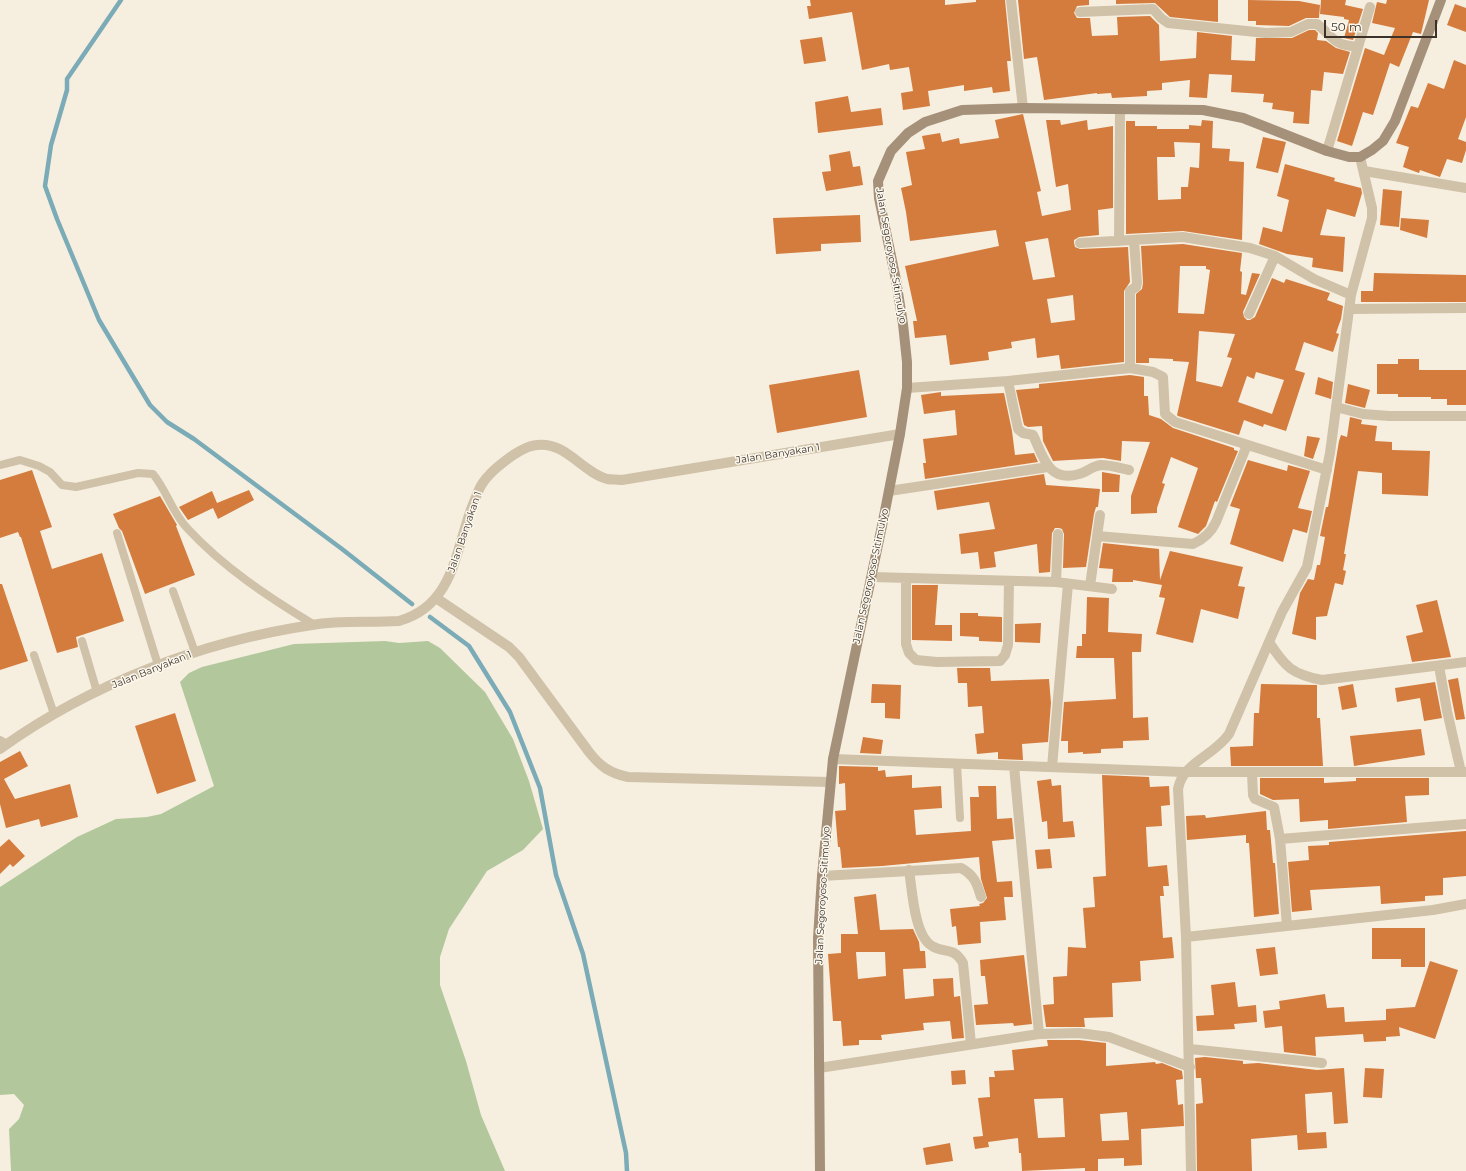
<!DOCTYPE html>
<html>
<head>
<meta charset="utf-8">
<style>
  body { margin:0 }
  #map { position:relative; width:1466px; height:1171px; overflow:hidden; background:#f6efdf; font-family:Montserrat,sans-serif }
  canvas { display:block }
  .scale { position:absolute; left:1324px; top:20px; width:113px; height:18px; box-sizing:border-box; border:2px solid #3d3229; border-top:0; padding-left:5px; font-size:12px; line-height:14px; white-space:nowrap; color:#3d3229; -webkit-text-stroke:3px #fcf8ed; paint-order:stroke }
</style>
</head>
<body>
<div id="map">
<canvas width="1466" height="1171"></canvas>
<div class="scale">50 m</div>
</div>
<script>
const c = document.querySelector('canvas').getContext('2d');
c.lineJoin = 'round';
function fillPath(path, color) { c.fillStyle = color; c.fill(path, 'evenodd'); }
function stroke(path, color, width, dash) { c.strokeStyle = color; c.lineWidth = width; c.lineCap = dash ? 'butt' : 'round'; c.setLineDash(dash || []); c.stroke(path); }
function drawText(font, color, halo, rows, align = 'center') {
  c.font = font + ' Montserrat,sans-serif'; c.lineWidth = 3; c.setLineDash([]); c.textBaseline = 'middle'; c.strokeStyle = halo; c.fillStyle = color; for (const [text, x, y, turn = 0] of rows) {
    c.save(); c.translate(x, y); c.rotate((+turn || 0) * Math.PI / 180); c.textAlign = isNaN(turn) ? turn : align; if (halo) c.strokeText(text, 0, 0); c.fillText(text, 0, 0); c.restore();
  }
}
const green = new Path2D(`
  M 385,641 L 399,643 L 428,641 L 440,648 L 485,692 L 513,739 L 529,781 L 543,829 L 523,850 L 487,871 L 449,929 L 440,957 L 440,985 L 466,1061 L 481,1115 L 505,1171 L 11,1171 L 9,1129 L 19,1119 L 24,1105 L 14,1094 L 0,1095 L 0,887 L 77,837 L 116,819 L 147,817 L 161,814 L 214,786 L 180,682 L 189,673 L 202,667 L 294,644 Z`);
const stream = new Path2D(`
  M 121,0 L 67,79 L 67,90 L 51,145 L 45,186 L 57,219 L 99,320 L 150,405 L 167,422 L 194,439 L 342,549 L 412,604
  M 430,617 L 469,646 L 510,712 L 540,788 L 556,875 L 583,954 L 626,1153 L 627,1171`);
const building = new Path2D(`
  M 810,0 L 945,0 L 945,5 L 976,2 L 976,0 L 1005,0 L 1011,61 L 1007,61 L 1010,91 L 993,93 L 992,87 L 964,91 L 964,85 L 928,91 L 930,106 L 903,110 L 901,93 L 913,91 L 909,67 L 890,70 L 889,64 L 862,70 L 852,12 L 809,19 L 807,6 L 811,6 Z
  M 1018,0 L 1089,0 L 1089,5 L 1077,6 L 1074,13 L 1077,18 L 1090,18 L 1092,36 L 1118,35 L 1117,17 L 1150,16 L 1159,25 L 1160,61 L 1196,58 L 1197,32 L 1232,36 L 1231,60 L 1255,61 L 1256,38 L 1292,38 L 1309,30 L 1315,30 L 1318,33 L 1317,40 L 1326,41 L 1336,48 L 1350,52 L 1343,74 L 1324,72 L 1322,91 L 1311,90 L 1309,124 L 1293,123 L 1294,112 L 1272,109 L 1273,103 L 1263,102 L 1264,94 L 1231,92 L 1232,75 L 1209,74 L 1207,98 L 1189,97 L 1190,80 L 1162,83 L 1162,90 L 1147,91 L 1147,96 L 1112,98 L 1111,93 L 1097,94 L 1097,93 L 1044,100 L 1037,57 L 1024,59 Z
  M 1116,0 L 1218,0 L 1218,22 L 1170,17 L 1155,3 L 1116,4 Z
  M 1248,0 L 1299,1 L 1320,5 L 1319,18 L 1306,18 L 1289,26 L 1256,25 L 1256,21 L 1248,21 Z
  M 1321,0 L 1346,0 L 1345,5 L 1363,9 L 1353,40 L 1344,38 L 1349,20 L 1344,19 L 1344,17 L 1320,14 Z
  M 1387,0 L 1429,0 L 1421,34 L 1413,32 L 1399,67 L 1390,63 L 1373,115 L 1363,112 L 1352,146 L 1337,141 L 1365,48 L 1384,55 L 1395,28 L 1372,23 L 1377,2 L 1386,4 Z
  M 1455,4 L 1466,8 L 1466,32 L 1447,25 Z
  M 822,37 L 826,61 L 804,64 L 800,40 Z
  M 1454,60 L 1466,65 L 1466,117 L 1458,139 L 1466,142 L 1466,150 L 1462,163 L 1447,159 L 1440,177 L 1420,170 L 1419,173 L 1403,167 L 1409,147 L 1396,143 L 1411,106 L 1418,108 L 1428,83 L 1444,89 Z
  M 848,96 L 851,112 L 881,108 L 883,125 L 818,133 L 815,102 Z
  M 1023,114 L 1041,191 L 1037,192 L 1042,216 L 1071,210 L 1068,184 L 1056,187 L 1046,120 L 1060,120 L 1061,125 L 1087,120 L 1088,130 L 1113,126 L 1113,208 L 1098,210 L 1099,235 L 1079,237 L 1074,240 L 1074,243 L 1075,247 L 1080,249 L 1128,247 L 1130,282 L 1124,291 L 1124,362 L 1061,369 L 1059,355 L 1037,358 L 1035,338 L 1011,342 L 1012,348 L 988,352 L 989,360 L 950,365 L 946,335 L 915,338 L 913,321 L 917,321 L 905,266 L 999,246 L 996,230 L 910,241 L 906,212 L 901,188 L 912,185 L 906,152 L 925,149 L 922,136 L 940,133 L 942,142 L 959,138 L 960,144 L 999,138 L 995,120 ZM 1048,238 L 1055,277 L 1033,280 L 1025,242 ZM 1073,295 L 1075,320 L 1051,323 L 1047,299 Z
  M 1202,120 L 1213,121 L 1212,148 L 1230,149 L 1229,161 L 1244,162 L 1242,240 L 1183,231 L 1126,234 L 1126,121 L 1135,121 L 1135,126 L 1157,126 L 1157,129 L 1189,129 L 1189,125 L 1201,126 ZM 1174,142 L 1200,143 L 1199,168 L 1190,167 L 1188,187 L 1181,187 L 1181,199 L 1158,200 L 1157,157 L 1175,157 Z
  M 1263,137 L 1286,142 L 1278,173 L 1256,168 Z
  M 850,151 L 853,167 L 860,166 L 863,185 L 826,191 L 822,172 L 831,171 L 829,155 Z
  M 1285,164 L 1335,178 L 1334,181 L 1361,188 L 1362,193 L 1355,217 L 1327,209 L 1320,235 L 1345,237 L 1343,272 L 1312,267 L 1313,258 L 1287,254 L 1259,244 L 1263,227 L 1282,232 L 1289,200 L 1277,196 Z
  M 1383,189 L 1402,191 L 1399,227 L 1380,225 Z
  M 860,215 L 861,242 L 821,244 L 821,251 L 776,254 L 773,218 Z
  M 1401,218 L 1429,220 L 1427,238 L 1400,230 Z
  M 1183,244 L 1242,253 L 1240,271 L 1242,272 L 1241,294 L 1246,295 L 1252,273 L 1260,274 L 1243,312 L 1244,317 L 1247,320 L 1250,320 L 1255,317 L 1272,278 L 1284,283 L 1286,279 L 1330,293 L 1327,300 L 1343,306 L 1341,319 L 1336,333 L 1339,334 L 1333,352 L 1304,342 L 1295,370 L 1305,373 L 1286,431 L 1264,424 L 1263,427 L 1244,420 L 1239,435 L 1178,416 L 1177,415 L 1189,362 L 1173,361 L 1173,359 L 1149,358 L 1149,363 L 1136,363 L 1136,294 L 1142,289 L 1143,283 L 1141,246 ZM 1180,266 L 1206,266 L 1206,269 L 1210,270 L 1204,314 L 1178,313 ZM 1199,331 L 1235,334 L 1227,357 L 1232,358 L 1222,387 L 1196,381 ZM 1256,372 L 1284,380 L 1272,414 L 1238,402 L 1247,376 L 1254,379 Z
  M 1374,273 L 1466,275 L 1466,302 L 1361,302 L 1361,291 L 1373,291 Z
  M 1398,359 L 1419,359 L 1419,370 L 1466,370 L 1466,405 L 1447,405 L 1447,399 L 1431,399 L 1431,397 L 1398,397 L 1398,394 L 1377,394 L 1377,364 L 1398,364 Z
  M 859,370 L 867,417 L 777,433 L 769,385 Z
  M 1130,375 L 1144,377 L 1144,396 L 1148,396 L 1149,415 L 1161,419 L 1173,428 L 1234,448 L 1234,450 L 1238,451 L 1217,502 L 1215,501 L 1206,526 L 1198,534 L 1178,527 L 1198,468 L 1171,457 L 1162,483 L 1165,484 L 1157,508 L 1157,513 L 1131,514 L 1131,496 L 1150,442 L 1122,441 L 1121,461 L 1103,458 L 1053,461 L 1043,441 L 1042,426 L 1028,427 L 1024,425 L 1016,390 L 1039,388 L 1039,384 Z
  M 1318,377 L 1333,382 L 1331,399 L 1315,394 Z
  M 1348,384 L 1370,390 L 1365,408 L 1345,403 Z
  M 941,392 L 941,396 L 1004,393 L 1012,431 L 1015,455 L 1034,453 L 1038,462 L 925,479 L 923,463 L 926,463 L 923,439 L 957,435 L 955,410 L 924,414 L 921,395 Z
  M 1350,417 L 1362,420 L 1361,424 L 1377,426 L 1375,441 L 1392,442 L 1392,450 L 1430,451 L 1428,496 L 1382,494 L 1382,473 L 1358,471 L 1344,554 L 1346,554 L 1343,570 L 1346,571 L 1343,585 L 1335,583 L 1327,616 L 1316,617 L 1316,640 L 1292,634 L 1300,593 L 1308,579 L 1314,580 L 1317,565 L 1320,565 L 1325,537 L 1320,536 L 1326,507 L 1328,507 L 1339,441 L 1341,435 L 1347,437 Z
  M 1307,436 L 1320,438 L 1313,459 L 1304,456 Z
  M 1248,460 L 1287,471 L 1288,465 L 1310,471 L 1298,508 L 1312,511 L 1307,533 L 1293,529 L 1283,562 L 1230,544 L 1240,509 L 1230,506 Z
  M 32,470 L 52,527 L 40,531 L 52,569 L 102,553 L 124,621 L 76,637 L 78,647 L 57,653 L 21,537 L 20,537 L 18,532 L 0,538 L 0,480 Z
  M 1102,472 L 1120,475 L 1119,492 L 1102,492 Z
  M 1044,474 L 1046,485 L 1100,489 L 1098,507 L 1096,507 L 1094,514 L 1086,567 L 1063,568 L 1064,534 L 1062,529 L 1059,528 L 1055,528 L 1052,533 L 1050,572 L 1039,573 L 1037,544 L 994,552 L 996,567 L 980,569 L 978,552 L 961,554 L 959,534 L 995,529 L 989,502 L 937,510 L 934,491 Z
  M 249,490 L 254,500 L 218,519 L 213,508 L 188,520 L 179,507 L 212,491 L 217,503 Z
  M 160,496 L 177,525 L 176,526 L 195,575 L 145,594 L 122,531 L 119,528 L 113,514 Z
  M 1103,543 L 1159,549 L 1160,580 L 1170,551 L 1243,567 L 1238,586 L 1245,587 L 1238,619 L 1201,609 L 1193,643 L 1156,634 L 1165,598 L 1159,597 L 1162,585 L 1133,580 L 1133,582 L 1112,582 L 1113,569 L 1099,568 Z
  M 0,584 L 2,584 L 28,661 L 0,670 Z
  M 912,585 L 938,585 L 935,625 L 952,625 L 952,641 L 912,640 Z
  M 1087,597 L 1109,598 L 1108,632 L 1142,634 L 1141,652 L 1132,652 L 1133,718 L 1148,717 L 1149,740 L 1123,741 L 1123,748 L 1101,749 L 1101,753 L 1083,754 L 1083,752 L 1068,753 L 1068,741 L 1061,741 L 1064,702 L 1116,699 L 1114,658 L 1076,658 L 1077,646 L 1082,646 L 1082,634 L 1086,634 Z
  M 1437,600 L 1451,657 L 1412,662 L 1406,636 L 1423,632 L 1416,605 Z
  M 960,613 L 978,613 L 978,616 L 1002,617 L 1002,642 L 979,641 L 979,637 L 960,636 Z
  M 1041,623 L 1040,643 L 1015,642 L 1015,624 Z
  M 957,668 L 990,668 L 991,681 L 1049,679 L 1051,703 L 1048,742 L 1022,744 L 1023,760 L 998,759 L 998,752 L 977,754 L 975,734 L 984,733 L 982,706 L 968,707 L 967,683 L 958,683 Z
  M 1458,678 L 1465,719 L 1456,720 L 1448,680 Z
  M 1435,682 L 1442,718 L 1424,721 L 1420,698 L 1397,702 L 1395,688 Z
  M 872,684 L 901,685 L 900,719 L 885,718 L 885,703 L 871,703 Z
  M 1261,684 L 1317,685 L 1317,718 L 1320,718 L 1323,766 L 1231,766 L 1230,747 L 1253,746 L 1254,713 L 1259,713 Z
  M 1353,684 L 1357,707 L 1342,710 L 1338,687 Z
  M 175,713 L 196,781 L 157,794 L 135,726 Z
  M 1421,729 L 1425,755 L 1354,766 L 1350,736 Z
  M 863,737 L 883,740 L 881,754 L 860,753 Z
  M 20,751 L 28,766 L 4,779 L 15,799 L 70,784 L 78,817 L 41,827 L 39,819 L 6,828 L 0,804 L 0,762 Z
  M 839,766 L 878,767 L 878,771 L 885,770 L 886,777 L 912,775 L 912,788 L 941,786 L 942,808 L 914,810 L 916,835 L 971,831 L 970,797 L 979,797 L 978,786 L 996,786 L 997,819 L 1012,818 L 1014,839 L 992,841 L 997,882 L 1012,881 L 1013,897 L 1004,897 L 1006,920 L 980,922 L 981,943 L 958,945 L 956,926 L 952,927 L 950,909 L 980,906 L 979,904 L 983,903 L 987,898 L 981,879 L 979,857 L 882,866 L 842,868 L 840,847 L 838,847 L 835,811 L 846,810 L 845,783 L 839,784 Z
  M 1102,775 L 1149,777 L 1150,787 L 1169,786 L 1170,805 L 1161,806 L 1162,826 L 1146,827 L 1148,867 L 1167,865 L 1169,886 L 1163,886 L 1164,896 L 1160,896 L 1163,938 L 1172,937 L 1174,958 L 1140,961 L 1141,981 L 1112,983 L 1113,1017 L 1084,1018 L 1085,1027 L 1046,1027 L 1043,1005 L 1054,1004 L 1053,977 L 1067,976 L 1068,947 L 1086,948 L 1083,908 L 1095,907 L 1093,877 L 1106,876 Z
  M 1260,778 L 1324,778 L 1324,783 L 1356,781 L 1356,778 L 1429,778 L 1429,795 L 1405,796 L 1407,822 L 1328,829 L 1328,820 L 1300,822 L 1299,799 L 1273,800 L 1260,794 Z
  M 1051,779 L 1052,786 L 1061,785 L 1063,822 L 1073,821 L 1075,837 L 1048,839 L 1047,821 L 1042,822 L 1037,781 Z
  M 1266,811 L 1267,830 L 1270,830 L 1273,863 L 1275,863 L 1279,914 L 1254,917 L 1249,843 L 1246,843 L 1246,835 L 1187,840 L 1186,816 L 1205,815 L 1206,818 Z
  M 1466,831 L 1466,876 L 1443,878 L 1443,895 L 1425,896 L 1425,901 L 1381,904 L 1380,886 L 1310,890 L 1312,910 L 1292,912 L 1288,862 L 1309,860 L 1308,846 L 1329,845 L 1329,842 Z
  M 9,839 L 25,856 L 13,867 L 10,864 L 0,874 L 0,847 Z
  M 1050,849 L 1052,868 L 1037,869 L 1035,850 Z
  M 876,894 L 880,930 L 913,929 L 919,942 L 920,951 L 925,951 L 926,968 L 903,969 L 905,999 L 934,996 L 933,979 L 953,978 L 954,997 L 960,996 L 964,1038 L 952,1039 L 950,1021 L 923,1023 L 924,1030 L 881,1035 L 882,1040 L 859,1040 L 859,1045 L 843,1046 L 841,1021 L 833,1021 L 828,954 L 841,953 L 841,934 L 858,934 L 854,897 ZM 856,952 L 885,952 L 886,976 L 858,979 Z
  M 1372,928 L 1425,928 L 1425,967 L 1401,967 L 1401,959 L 1372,959 Z
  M 1275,947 L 1278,974 L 1260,976 L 1256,949 Z
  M 1024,955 L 1032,1024 L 1014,1026 L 1013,1023 L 976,1025 L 974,1005 L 988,1004 L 985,976 L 981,976 L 980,960 Z
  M 1430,961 L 1458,970 L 1435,1039 L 1399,1027 L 1400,1036 L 1386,1037 L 1386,1041 L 1364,1042 L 1363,1034 L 1315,1037 L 1316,1056 L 1284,1052 L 1282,1026 L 1265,1028 L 1263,1011 L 1280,1009 L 1279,1001 L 1325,994 L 1327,1008 L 1344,1007 L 1345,1022 L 1386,1020 L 1386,1009 L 1415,1007 Z
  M 1235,982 L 1238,1007 L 1256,1005 L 1257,1022 L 1234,1024 L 1235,1029 L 1197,1031 L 1196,1016 L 1214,1015 L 1211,985 Z
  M 1047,1040 L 1079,1040 L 1106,1043 L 1106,1066 L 1155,1062 L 1156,1064 L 1162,1063 L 1182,1071 L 1183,1079 L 1176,1080 L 1178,1105 L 1183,1104 L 1184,1126 L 1141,1129 L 1142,1165 L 1124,1166 L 1124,1158 L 1098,1159 L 1098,1171 L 1085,1171 L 1085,1168 L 1022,1171 L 1021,1153 L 1019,1153 L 1018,1138 L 988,1142 L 989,1147 L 975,1149 L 973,1137 L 983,1136 L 978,1098 L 990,1097 L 989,1077 L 995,1077 L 994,1071 L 1014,1070 L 1012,1050 L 1048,1046 ZM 1063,1098 L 1065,1137 L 1038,1138 L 1034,1099 ZM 1127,1112 L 1129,1140 L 1102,1141 L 1100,1114 Z
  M 1205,1057 L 1243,1061 L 1243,1064 L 1258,1063 L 1317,1070 L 1344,1068 L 1348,1123 L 1334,1124 L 1332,1092 L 1305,1094 L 1307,1133 L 1326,1132 L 1327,1148 L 1298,1150 L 1297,1135 L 1251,1139 L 1252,1171 L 1197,1171 L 1196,1104 L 1203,1103 L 1201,1078 L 1196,1078 L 1195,1058 Z
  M 1365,1068 L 1384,1069 L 1382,1098 L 1363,1097 Z
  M 965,1070 L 966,1084 L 952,1085 L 951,1071 Z
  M 950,1143 L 953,1161 L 926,1165 L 923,1148 Z`);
const lane = new Path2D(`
  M 0,465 L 20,460 L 39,466 L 50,472 L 62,485 L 76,487 L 138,473 L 153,474 C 167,491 172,512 187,528 C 223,567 268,597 313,624
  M 117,533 L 158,665
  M 173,591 L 195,652
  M 82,641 L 97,692
  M 34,655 L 54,714
  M 0,740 L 7,744
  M 957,763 L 960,818`);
const street = new Path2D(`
  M 1011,0 L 1023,108
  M 1080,12 L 1153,9 L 1161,18 L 1168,23 L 1266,33 L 1291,32 L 1308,24 L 1317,24 C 1336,39 1331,44 1358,47
  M 1327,151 L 1370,7
  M 1364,171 L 1466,188
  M 1119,241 L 1120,110
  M 1080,243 L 1183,237 L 1250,248 L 1275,256 L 1314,279 L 1351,295
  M 1349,309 L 1466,308
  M 1249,314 L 1275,256
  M 1130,368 L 1130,291 L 1136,287 L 1137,283 L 1134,240
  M 1008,381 L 1018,429 L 1023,433 L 1033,435 C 1043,456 1048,483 1079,474 C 1087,472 1092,466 1101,465 C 1110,465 1120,468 1129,470
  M 907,388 L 1008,381 L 1130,368 L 1153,372 L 1163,377 L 1165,414 L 1175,422 L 1327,470
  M 1336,407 L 1363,414 L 1389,416 L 1466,416
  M 889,491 L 1048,467
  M 1097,536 L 1193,544 C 1204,539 1211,533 1216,522 L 1247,445
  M 872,577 L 1056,582 L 1112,589
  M 906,578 L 906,644 L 909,653 L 916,660 L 937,662 L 1000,661 L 1005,655 L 1008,645 L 1009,581
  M 1056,582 L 1058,534
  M 1090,586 L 1100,515
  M 436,598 L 509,647 L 519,657 L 589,752 C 600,766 609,773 628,777 L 830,782
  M 1269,642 C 1285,667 1292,674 1322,680 L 1466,662
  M 1439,666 L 1447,711 L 1461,772
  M 0,749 C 90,684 203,641 312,625 C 341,620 370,623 399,621 C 455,605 455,549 473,504 C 476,498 478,490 482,484 C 487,476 497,467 505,461 C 514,454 526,446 537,445 C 565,441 582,472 607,479 C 612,480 617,479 622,480 L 900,434
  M 833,759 L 1184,772 L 1466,772
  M 1014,766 L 1039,1034
  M 1052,767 L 1068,584
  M 1252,773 L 1253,795 L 1255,799 L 1274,807 L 1280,839 L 1466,824
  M 1280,839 L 1287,926
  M 909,870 C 912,888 914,936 932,946 C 945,954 953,946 963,963 L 971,1044
  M 822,876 L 961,868 C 974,875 977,883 981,897
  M 1186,937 L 1433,910 L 1466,904
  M 1190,1049 L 1322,1063
  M 819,1068 L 1039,1034 L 1079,1033 L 1109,1037 L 1190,1067
  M 1191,1171 L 1186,937 L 1178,789 C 1183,762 1214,756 1229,734 L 1282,612 L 1307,567 L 1330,453 L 1351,295 L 1372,218 L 1372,208 L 1360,157`);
const secondary = new Path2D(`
  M 820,1171 L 818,938 L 822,876 L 833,759 L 883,521 L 900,434 L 907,388 L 907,362 L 903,324 L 896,280 L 879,198 L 878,181 L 891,151 L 908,133 L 925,122 L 962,110 L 1023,108 L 1203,110 L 1243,118 L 1327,151 L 1349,157 L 1360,157 L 1372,150 L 1383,141 L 1395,121 L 1441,0`);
const streetNames = [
  ["Jalan Segoroyoso-Sitimulyo",891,256,80],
  ["Jalan Banyakan 1",778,454,-9],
  ["Jalan Banyakan 1",465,532,-71],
  ["Jalan Segoroyoso-Sitimulyo",871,576,-78],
  ["Jalan Banyakan 1",152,670,-22],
  ["Jalan Segoroyoso-Sitimulyo",823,895,-87]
];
fillPath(green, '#b2c89c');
stroke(stream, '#7aabb7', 4.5);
fillPath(building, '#d47b3e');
stroke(lane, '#d0c1a9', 8);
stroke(street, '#d0c1a9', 10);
stroke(secondary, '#a59079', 10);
drawText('10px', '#3d3229', '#fcf8ed', streetNames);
</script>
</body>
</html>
